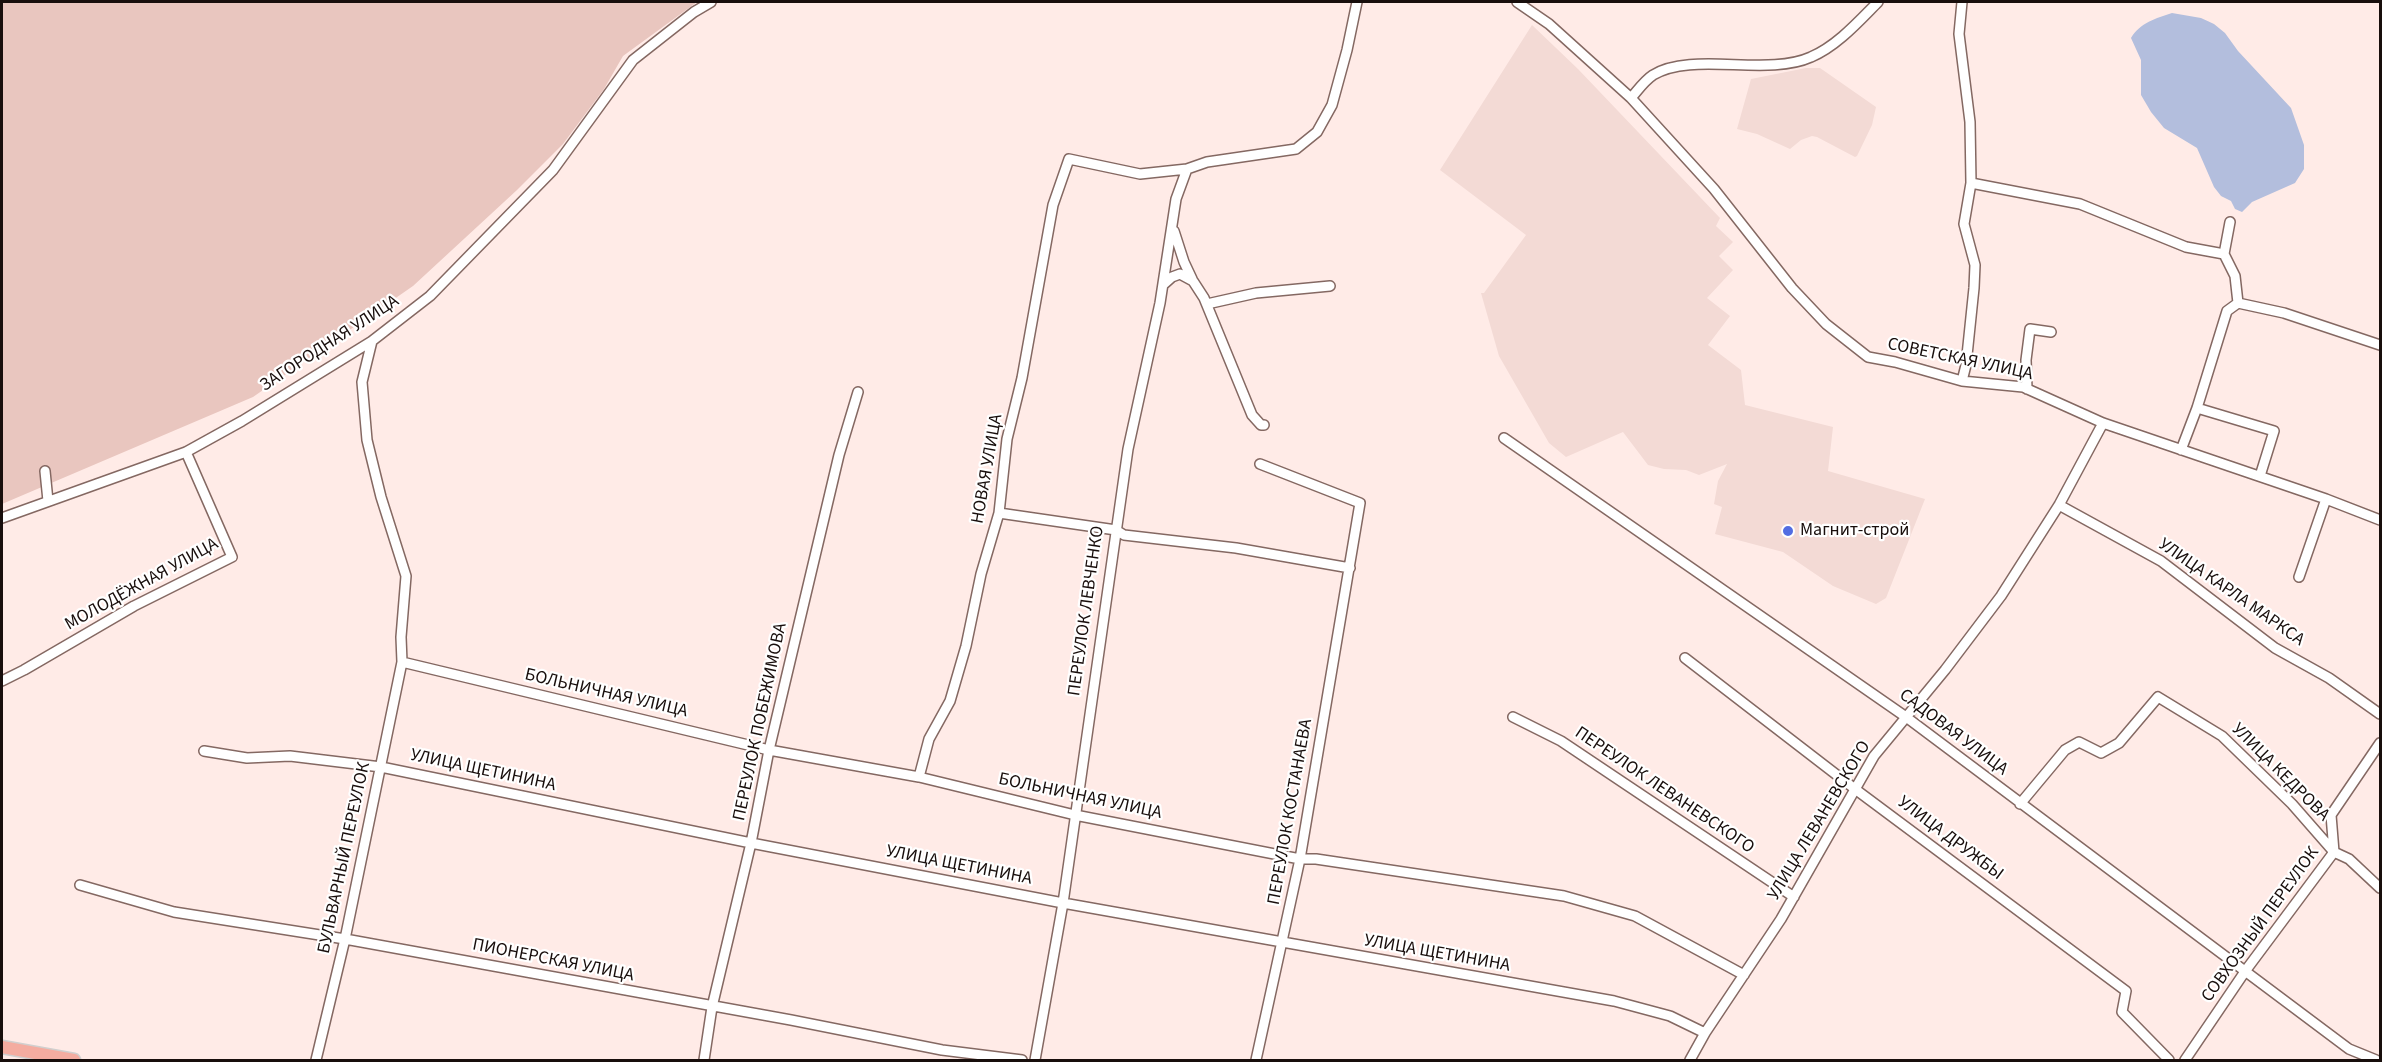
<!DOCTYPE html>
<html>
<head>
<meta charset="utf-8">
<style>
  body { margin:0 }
  #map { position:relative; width:2382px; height:1062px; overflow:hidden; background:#ffebe7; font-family:"Source Sans 3",sans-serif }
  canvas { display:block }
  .frame { position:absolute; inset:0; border:3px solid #180e0c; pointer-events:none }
</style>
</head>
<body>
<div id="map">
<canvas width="2382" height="1062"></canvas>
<div class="frame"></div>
</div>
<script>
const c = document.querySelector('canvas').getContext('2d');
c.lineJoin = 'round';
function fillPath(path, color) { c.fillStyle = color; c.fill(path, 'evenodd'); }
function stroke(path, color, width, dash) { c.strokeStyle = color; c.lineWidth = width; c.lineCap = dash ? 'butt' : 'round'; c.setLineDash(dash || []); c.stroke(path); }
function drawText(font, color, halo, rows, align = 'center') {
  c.font = font + ' "Source Sans 3",sans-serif'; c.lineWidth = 4.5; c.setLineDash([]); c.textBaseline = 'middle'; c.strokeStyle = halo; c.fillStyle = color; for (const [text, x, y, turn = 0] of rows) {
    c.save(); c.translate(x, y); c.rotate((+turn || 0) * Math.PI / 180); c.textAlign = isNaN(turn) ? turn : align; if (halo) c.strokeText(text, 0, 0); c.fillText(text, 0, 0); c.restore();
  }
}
const built = new Path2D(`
  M 1532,25 L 1578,69 L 1720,218 L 1716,226 L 1733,242 L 1719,256 L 1733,270 L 1707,298 L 1730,316 L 1708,345 L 1741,370 L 1745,405 L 1833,427 L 1828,471 L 1925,499 L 1886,598 L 1876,604 L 1833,586 L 1783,552 L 1715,534 L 1722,507 L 1714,504 L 1718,481 L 1727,464 L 1699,475 L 1686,470 L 1664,469 L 1648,465 L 1623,432 L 1566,457 L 1549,443 L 1499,356 L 1481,293 L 1484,293 L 1526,235 L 1440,170 Z
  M 1806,68 L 1820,68 L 1876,107 L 1872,125 L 1857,156 L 1855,157 L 1817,137 L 1812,136 L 1801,140 L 1790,149 L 1757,134 L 1737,129 L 1751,79 Z`);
const green = new Path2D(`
  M 2,2 L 697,2 L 623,56 L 604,89 L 563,144 L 517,190 L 413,286 L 253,397 L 2,504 Z`);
const water = new Path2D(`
  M 2172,13 L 2201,18 L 2214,24 L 2225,33 L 2238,51 L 2291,108 L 2304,145 L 2304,169 L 2295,183 L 2252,202 L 2242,212 L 2235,209 L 2231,201 L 2221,196 L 2214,187 L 2197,148 L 2164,128 L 2151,112 L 2141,95 L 2141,60 L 2131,38 C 2140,23 2156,18 2172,13 Z`);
const minor = new Path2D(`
  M 1517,2 L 1549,24 L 1631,98 L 1714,189 L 1792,288 L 1826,324 L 1868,357 L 1895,362 L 1962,381 L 2023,387 L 2103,423 L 2326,499 L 2380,520
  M 1631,98 C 1638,90 1644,81 1653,75 C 1692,51 1767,77 1811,57 C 1837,46 1859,21 1878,2
  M 1971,183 L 2080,204 L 2186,247 L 2224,254
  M 2230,222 L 2224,254 L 2235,276 L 2238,303 L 2284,313 L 2380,345
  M 1174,231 L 1184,262 L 1192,279
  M 1163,285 L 1172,277 L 1180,274 L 1193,281 L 1204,298 L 1252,415 L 1261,425 L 1264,425
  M 1207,304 L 1256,293 L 1330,286
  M 1962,381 L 1966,365 L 1974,288 L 1975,265 L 1964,224 L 1971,183 L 1970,122 L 1959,34 L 1962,2
  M 2027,389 L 2026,360 L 2030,329 L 2051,332
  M 2197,408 L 2274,431 L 2260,476
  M 1504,438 L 1906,717 L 2349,1049 L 2376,1060
  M 2181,450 L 2197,408 L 2227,311 L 2238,303
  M 45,471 L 48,501
  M 2059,505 L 2161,561 L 2275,648 L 2329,678 L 2380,714
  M 999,513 L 1116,530 L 1124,535 L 1236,548 L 1350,568
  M 2,518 L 186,452 L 242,421 L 372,341 L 430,296 L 553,170 L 633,60 L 694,12 L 711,2
  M 2299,577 L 2326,499
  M 1685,658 L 1855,789 L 2126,991 L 2122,1012 L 2169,1060
  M 402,662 L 769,750 L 919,777 L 1075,815 L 1300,859 L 1316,859 L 1564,896 L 1635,916 L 1744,975
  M 2,681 L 24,670 L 134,606 L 232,557 L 186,452
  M 1513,717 L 1561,741 L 1794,897
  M 204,751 L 247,758 L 290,756 L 381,767 L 751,843 L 1063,903 L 1614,1001 L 1670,1016 L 1705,1033
  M 919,777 L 929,739 L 950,701 L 966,646 L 981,574 L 999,513 L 1007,439 L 1022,378 L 1053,205 L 1069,159 L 1140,174 L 1187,169 L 1207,162 L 1296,149 L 1317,132 L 1332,105 L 1347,50 L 1357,2
  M 2020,804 L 2065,750 L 2079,742 L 2101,753 L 2119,743 L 2158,697 L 2222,736 L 2292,804 L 2334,852 L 2349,859 L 2380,888
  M 80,885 L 174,912 L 345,939 L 791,1020 L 942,1050 L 1022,1060
  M 316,1060 L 345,939 L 402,662 L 401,637 L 406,576 L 381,497 L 367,440 L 362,382 L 372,341
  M 704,1060 L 712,1007 L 751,843 L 769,750 L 839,455 L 858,392
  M 1035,1060 L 1063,903 L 1128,449 L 1160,303 L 1176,199 L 1187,169
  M 1256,1060 L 1300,859 L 1360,503 L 1260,464
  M 1690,1060 L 1705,1033 L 1781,919 L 1874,756 L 1945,670 L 2001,596 L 2059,505 L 2103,423
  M 2185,1060 L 2246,970 L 2334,852 L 2331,815 L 2380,743`);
const major = new Path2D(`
  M 2,1047 L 74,1060`);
const markers = [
  [1788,531,6,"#526de2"]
];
const streetNames = [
  ["ЗАГОРОДНАЯ УЛИЦА",330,344,-33],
  ["СОВЕТСКАЯ УЛИЦА",1960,360,12],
  ["НОВАЯ УЛИЦА",988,469,-80],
  ["МОЛОДЁЖНАЯ УЛИЦА",142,585,-29],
  ["УЛИЦА КАРЛА МАРКСА",2231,593,35],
  ["ПЕРЕУЛОК ЛЕВЧЕНКО",1087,611,-82],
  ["БОЛЬНИЧНАЯ УЛИЦА",606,694,13],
  ["ПЕРЕУЛОК ПОБЕЖИМОВА",761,722,-78],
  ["САДОВАЯ УЛИЦА",1953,733,37],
  ["УЛИЦА ЩЕТИНИНА",483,771,12],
  ["УЛИЦА КЕДРОВА",2280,773,45],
  ["ПЕРЕУЛОК ЛЕВАНЕВСКОГО",1664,791,34],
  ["БОЛЬНИЧНАЯ УЛИЦА",1080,797,12],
  ["ПЕРЕУЛОК КОСТАНАЕВА",1291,812,-80],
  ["УЛИЦА ЛЕВАНЕВСКОГО",1820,821,-59],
  ["УЛИЦА ДРУЖБЫ",1950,839,37],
  ["БУЛЬВАРНЫЙ ПЕРЕУЛОК",345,858,-78],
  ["УЛИЦА ЩЕТИНИНА",959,866,11],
  ["СОВХОЗНЫЙ ПЕРЕУЛОК",2261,925,-54],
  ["УЛИЦА ЩЕТИНИНА",1437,954,10],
  ["ПИОНЕРСКАЯ УЛИЦА",553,961,11]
];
const poiNames = [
  ["Магнит-строй",1800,531]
];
fillPath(built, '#f3dad5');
fillPath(green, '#e9c6bf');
fillPath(water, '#b3bedd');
stroke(minor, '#846862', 12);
stroke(major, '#d1cfce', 15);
stroke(minor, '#fff', 9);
stroke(major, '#f4aca0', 12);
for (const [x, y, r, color] of markers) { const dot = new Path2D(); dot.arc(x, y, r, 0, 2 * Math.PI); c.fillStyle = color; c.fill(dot); stroke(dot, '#fff', 2); }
drawText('18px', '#180e0c', '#fff', streetNames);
drawText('18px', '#180e0c', '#fff', poiNames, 'left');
</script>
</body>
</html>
